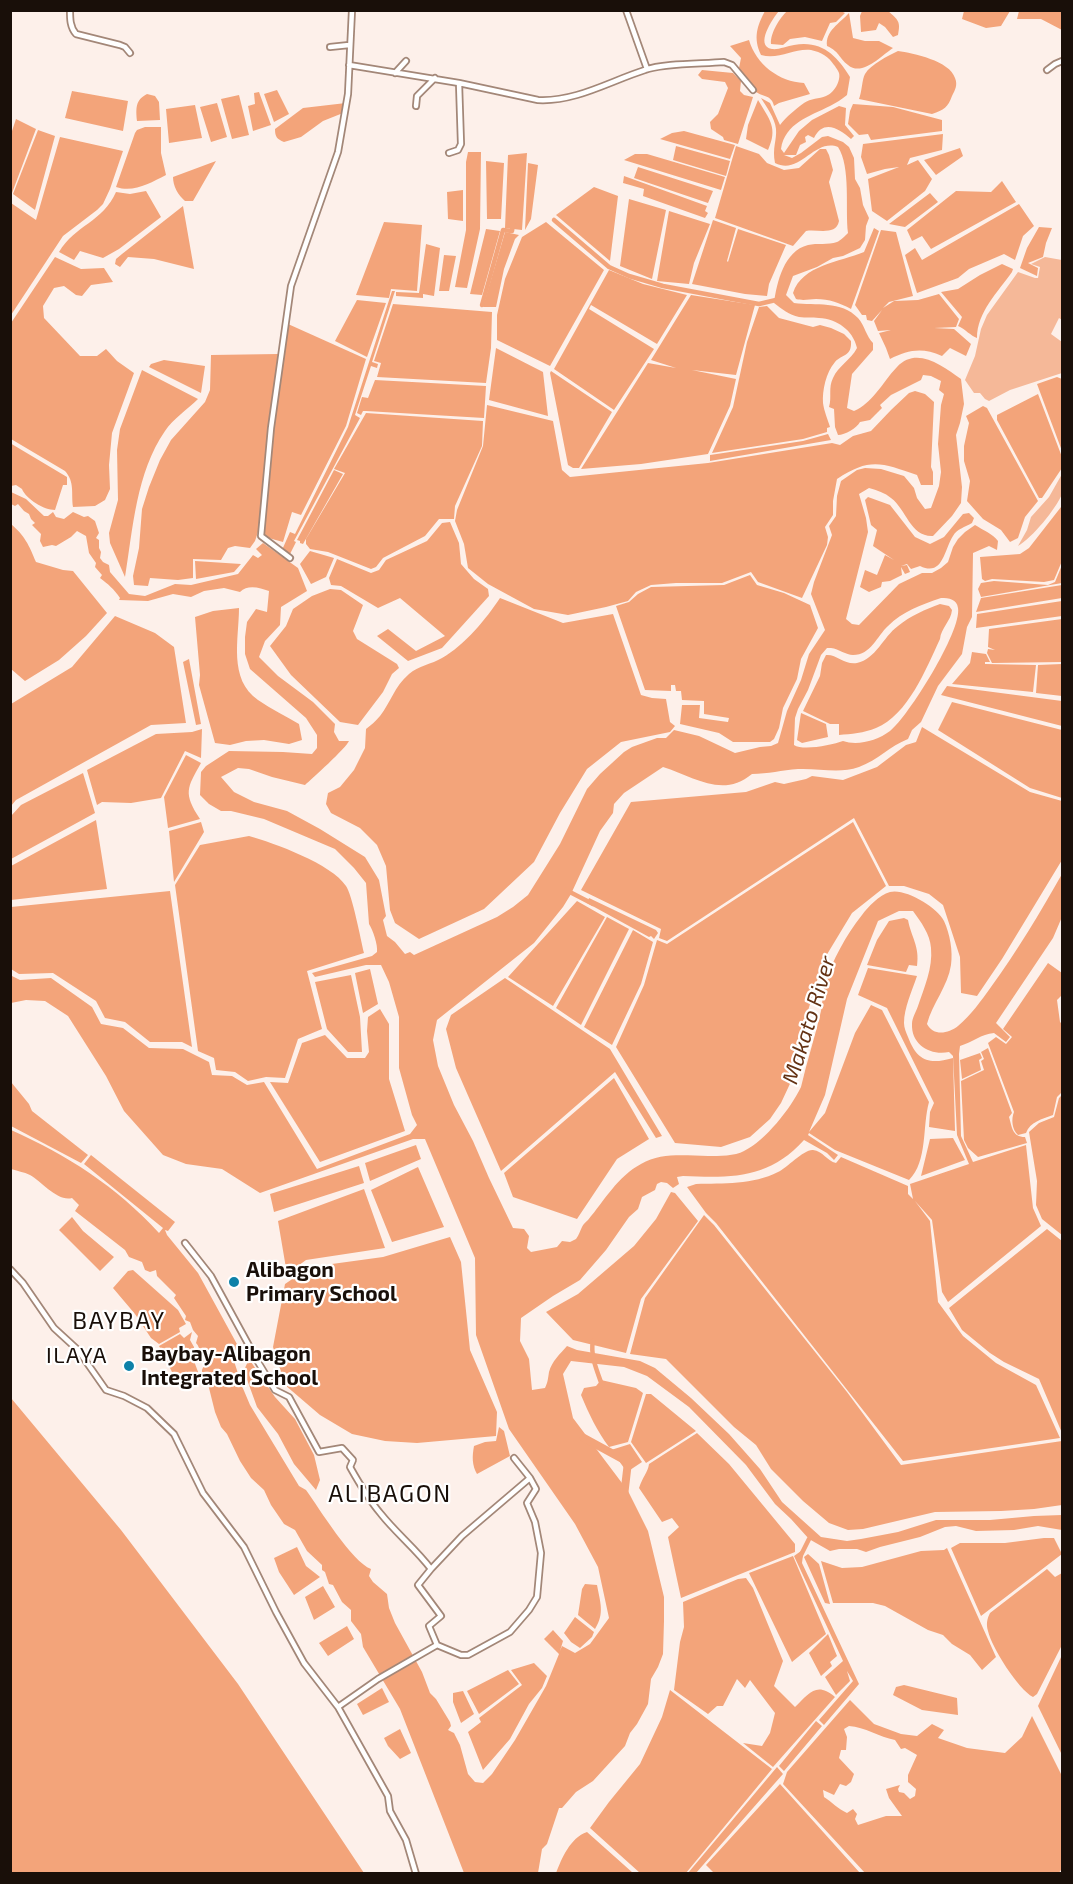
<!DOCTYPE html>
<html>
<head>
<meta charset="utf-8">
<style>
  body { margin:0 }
  #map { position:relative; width:1073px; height:1884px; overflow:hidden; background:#fdf0ea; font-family:"Exo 2",sans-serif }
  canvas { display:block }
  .frame { position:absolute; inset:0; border:12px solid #190f09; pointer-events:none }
</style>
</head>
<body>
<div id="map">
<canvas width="1073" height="1884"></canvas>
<div class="frame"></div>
</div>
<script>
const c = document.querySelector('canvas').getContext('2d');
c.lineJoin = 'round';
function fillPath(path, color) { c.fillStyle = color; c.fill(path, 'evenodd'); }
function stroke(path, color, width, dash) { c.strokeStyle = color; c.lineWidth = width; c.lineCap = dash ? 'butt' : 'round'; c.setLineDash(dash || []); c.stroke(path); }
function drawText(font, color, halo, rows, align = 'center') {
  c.font = font + ' "Exo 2",sans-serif'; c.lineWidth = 4.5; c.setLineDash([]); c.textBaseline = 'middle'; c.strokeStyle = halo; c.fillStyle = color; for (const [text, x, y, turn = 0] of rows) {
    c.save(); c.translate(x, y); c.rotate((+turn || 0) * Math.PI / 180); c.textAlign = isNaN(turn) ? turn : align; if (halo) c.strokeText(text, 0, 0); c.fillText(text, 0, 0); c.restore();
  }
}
const green = new Path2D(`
  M 1045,257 L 1062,260 L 1062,320 L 1059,318 L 1051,334 L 1062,342 L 1062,373 L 1010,390 L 989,401 L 985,399 L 980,393 L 974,393 L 965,380 L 975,356 L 981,329 L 987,315 L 1018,272 L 1035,278 L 1038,278 L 1040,267 L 1031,264 Z
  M 1062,474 C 1063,480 1064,488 1062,494 C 1056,509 1032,538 1018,546 L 1027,530 L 1031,517 L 1049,497 Z`);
const water = new Path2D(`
  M 765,11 L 779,11 C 773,18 754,46 772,49 C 778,50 787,46 794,45 C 822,40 837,56 850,77 L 847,95 C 842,99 836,103 830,106 C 810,116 785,123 781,149 L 784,153 L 799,131 L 812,120 L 839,106 L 846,108 L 845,125 L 854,136 L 851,139 C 839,128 823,119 814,138 L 808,135 L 805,137 L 806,142 L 800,145 L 796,155 L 784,155 L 792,158 L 801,153 L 822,137 L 828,136 L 843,142 L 849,147 L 854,158 L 855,179 L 860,188 L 863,205 L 869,218 L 866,226 L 865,240 L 860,248 L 843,256 L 833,258 L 817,267 L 793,276 L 786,295 L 794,303 C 816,306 841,300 858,318 C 865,326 866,336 873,343 L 873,350 L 852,374 L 847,408 L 854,411 C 863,407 869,401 876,393 C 883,385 889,375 897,367 C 917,346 942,366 961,379 L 964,404 L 960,423 L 956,435 L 962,487 L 961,503 L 952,516 L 933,536 C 910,537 907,510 891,498 C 885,493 877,490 869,488 L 859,494 L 866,518 L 868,532 L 846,619 L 852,624 L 859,625 L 899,584 L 922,573 L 932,573 L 941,568 L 948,562 L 953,547 L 958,539 L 965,532 L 975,525 C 983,530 993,534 998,541 L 997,550 L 989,546 L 973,553 L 972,617 L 967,627 L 962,654 L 938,686 L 921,722 L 912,730 L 908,739 C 890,746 878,760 859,767 C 839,774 819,768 798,769 C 782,770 768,774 752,774 C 722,799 693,776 663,767 L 624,793 L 614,804 L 613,813 L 600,831 L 571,894 L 563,907 L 534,943 L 437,1020 L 433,1040 L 438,1066 L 454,1105 L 473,1141 L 489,1178 L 513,1228 L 524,1229 L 529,1236 L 527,1248 L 531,1252 L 557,1247 L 562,1241 L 570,1242 L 576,1239 C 579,1235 580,1231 582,1227 C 583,1224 586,1222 588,1220 C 604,1201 618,1176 641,1164 C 662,1152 686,1156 708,1156 C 719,1156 735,1156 744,1151 C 765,1141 791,1108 801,1087 C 807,1061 815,1037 821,1011 C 823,1002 822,993 825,984 C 832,961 846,935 862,915 C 868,907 879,895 890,892 C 905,888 937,907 944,921 C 950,934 953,951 951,965 C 948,986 932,1004 927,1024 C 933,1036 948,1034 958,1026 C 971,1015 981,1001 991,987 C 1017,951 1040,913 1062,874 L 1062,917 L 1053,938 L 996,1023 L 1010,1037 L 1006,1042 L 994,1033 C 981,1034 973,1042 960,1046 L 959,1054 L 961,1136 L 973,1162 L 1026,1145 L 1033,1208 L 1041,1226 L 948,1302 L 942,1292 L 932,1220 L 915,1201 L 930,1221 L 938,1302 L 963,1336 L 996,1363 L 1036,1385 L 1060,1438 L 903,1461 L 716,1223 L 706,1213 L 687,1187 L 696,1184 C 723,1183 753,1185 778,1172 C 787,1168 804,1149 813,1150 C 823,1151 827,1161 836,1163 L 841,1157 L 908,1186 L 908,1194 L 913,1199 L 910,1184 L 969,1164 L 957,1135 L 953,1056 L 949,1052 C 931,1056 911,1045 912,1024 C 912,1018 916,1012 918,1006 C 924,988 933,968 931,948 C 930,934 921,922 913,911 L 899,911 L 878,921 L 847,999 L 825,1095 L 809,1132 L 825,1113 L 855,1033 L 871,1005 L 882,1010 L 929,1102 C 922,1127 928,1161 909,1180 L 835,1150 L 809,1133 L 808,1135 L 838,1155 L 834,1160 L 827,1153 L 804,1140 C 769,1179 732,1178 683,1176 L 677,1177 L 679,1184 L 673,1188 L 667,1183 L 661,1182 L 657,1184 L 655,1190 L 642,1197 L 638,1209 L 629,1217 L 606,1250 L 580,1280 L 553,1296 L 521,1318 L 520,1341 L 529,1359 L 532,1390 L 545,1388 C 548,1382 548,1378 549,1372 C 552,1361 560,1354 567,1346 L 577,1350 L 640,1361 L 655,1368 L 691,1398 L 729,1434 L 760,1469 L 782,1502 L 821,1537 L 847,1541 L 861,1539 L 898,1532 L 936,1520 L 990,1520 L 1034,1516 L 1062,1515 L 1062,1530 L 1038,1526 L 1014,1530 L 976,1531 L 956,1526 L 945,1527 L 920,1537 L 880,1547 L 866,1552 L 857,1549 L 839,1549 L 830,1551 L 809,1539 L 791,1519 L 775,1504 L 746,1465 L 689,1407 L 647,1376 L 624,1367 L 571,1361 L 563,1374 L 573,1418 L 628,1491 L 648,1531 L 664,1597 L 664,1621 L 663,1654 L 658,1667 L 651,1679 L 648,1704 L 637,1724 L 630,1733 L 625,1746 L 614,1758 L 593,1781 L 576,1792 L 562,1808 L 559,1808 L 547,1844 L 542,1849 L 538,1873 L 464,1873 L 400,1709 L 363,1647 L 361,1634 L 351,1621 L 351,1610 L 342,1602 L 333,1585 L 329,1584 L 325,1572 L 322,1570 L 322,1565 L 307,1551 L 295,1530 L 284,1524 L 271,1505 L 264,1490 L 251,1478 L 240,1461 L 227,1434 L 221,1427 L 215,1412 L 208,1384 L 202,1376 L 202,1370 L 204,1365 C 200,1358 201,1348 196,1343 L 198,1336 L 193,1330 L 190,1322 L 185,1320 L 186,1316 L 174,1298 L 176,1295 L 157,1276 L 156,1270 L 150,1272 L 145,1270 L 142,1262 L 129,1257 L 125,1250 L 75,1211 L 79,1205 L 72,1198 C 58,1202 42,1182 30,1175 C 24,1172 17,1171 11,1169 L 11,1130 C 67,1155 116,1186 159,1233 L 163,1228 L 84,1164 L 91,1155 L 175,1222 L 168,1231 L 165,1230 L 167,1235 L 198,1273 L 238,1346 L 234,1361 L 242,1386 L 250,1405 L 299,1486 L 306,1490 C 319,1508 352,1562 371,1569 L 369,1576 L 373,1582 L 387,1594 L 389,1608 L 395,1623 L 422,1672 L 430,1693 L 436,1699 L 450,1722 L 451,1726 L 448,1730 L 454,1733 L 460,1745 L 468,1774 L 475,1782 L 483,1783 L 492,1774 L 515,1740 L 546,1686 L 559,1654 L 544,1639 L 553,1630 L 563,1641 L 560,1651 L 562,1646 L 575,1653 L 590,1644 L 609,1618 L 598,1567 L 575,1524 L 509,1429 L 476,1335 L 475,1258 L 425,1139 L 413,1139 L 260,1193 L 222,1169 L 186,1164 L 163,1155 L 124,1111 L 106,1076 L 68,1016 L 45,1001 L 26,1000 L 11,1003 L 10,975 L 20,980 L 51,978 L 92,1007 L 101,1024 L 123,1028 L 149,1048 L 183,1049 L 209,1062 L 212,1075 L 232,1076 L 247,1085 L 264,1082 L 317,1169 L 410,1134 L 417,1125 L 412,1115 L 399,1068 L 399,1017 L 389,982 L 381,965 L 366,965 L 315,977 L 312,973 L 372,956 L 377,952 C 378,945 373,930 369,924 L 366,883 L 354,868 L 335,849 L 264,819 L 231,811 L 221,811 L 209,804 L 200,795 L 201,772 L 206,766 L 229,751 L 283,752 L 312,754 L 317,748 L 317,735 L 306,718 L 250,669 L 245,654 L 245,637 L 247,622 L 256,609 L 267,612 L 269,591 C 260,588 248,584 240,592 L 224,588 L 204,591 L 191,597 L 173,594 L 148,601 L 119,600 L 120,598 C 114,589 108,584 100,578 L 102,575 L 95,567 L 96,563 L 89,553 L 86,536 L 77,531 L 71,537 L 56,546 L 52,545 L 43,547 L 40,541 L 41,534 L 32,525 L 35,523 L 31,519 L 29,514 L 24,511 L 18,504 L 15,506 L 11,504 L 11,492 L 26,499 L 44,516 L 48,516 L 53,512 L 56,517 L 64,519 L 73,512 L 84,517 L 88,516 L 95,521 L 99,533 L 96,538 L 99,540 L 99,548 L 101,552 L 100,558 L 103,562 L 109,565 L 110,572 L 129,594 L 145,596 L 175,584 L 191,585 L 238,574 L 253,555 L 258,558 L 262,555 L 256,549 L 263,543 L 298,568 L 307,591 L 281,607 L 280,625 L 265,641 L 259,657 L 278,676 L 313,702 L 335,724 L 334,732 L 339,741 L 349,741 C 346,748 312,779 305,785 L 272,777 L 249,769 L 238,768 L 221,777 L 234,792 L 254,802 L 287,811 L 320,829 L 365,857 L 379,880 L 386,916 L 383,920 L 387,936 L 395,942 L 405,954 L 410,952 L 414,955 L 497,917 L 513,907 L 528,895 L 560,844 L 587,789 L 600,774 L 624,752 L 632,747 L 657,738 L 666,738 L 674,730 L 699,736 L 735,753 L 760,747 L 771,746 L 778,743 L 787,711 L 801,680 L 809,654 L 825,630 L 811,594 L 814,582 L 832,535 L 829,526 L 836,516 L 837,496 L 841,481 L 857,470 L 865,468 L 881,469 L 904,476 L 914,488 L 917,498 L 925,509 L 931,508 L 939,486 L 941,472 L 938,444 L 941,405 L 944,394 L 939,390 L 941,381 L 931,376 L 923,375 L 921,380 L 891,395 L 880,405 L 882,408 L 870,420 L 860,422 C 857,428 845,435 838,435 L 835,427 L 834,409 L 829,407 C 832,397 828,388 833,378 C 838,366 851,360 857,348 C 853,330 837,319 819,318 C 812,317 806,318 799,317 C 789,315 782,309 774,303 C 777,282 784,251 808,245 C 817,243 828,245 837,242 C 840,241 845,236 848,233 C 845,209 851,167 838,147 C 814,138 800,176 775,163 C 772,148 777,140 776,129 C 775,118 766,106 761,98 L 770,103 L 780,125 C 786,117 796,109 804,103 C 811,98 819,99 826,96 C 834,93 841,81 839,73 C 839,72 835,66 834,65 C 829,57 821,52 811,50 C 794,48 779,60 761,55 C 753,38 757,26 765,11 ZM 941,598 C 949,598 957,599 958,608 C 962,631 908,717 890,731 C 877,741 857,746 843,741 C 832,745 803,751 794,745 L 795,718 L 798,709 L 808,690 L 821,655 L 827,648 L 831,648 C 839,649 846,655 853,655 C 871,655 877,636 888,626 C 903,611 921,605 941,598 Z
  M 841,11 L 845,13 L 836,22 L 830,23 L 822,41 L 805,37 L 790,39 L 783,45 L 771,44 C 770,33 780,18 787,11 Z
  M 862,11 L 888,11 C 898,20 901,21 898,35 L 893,37 L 885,27 L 879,23 L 876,30 L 861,32 L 860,16 Z
  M 964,11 L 1009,10 L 1010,11 L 1001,26 L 986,28 L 962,19 Z
  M 1019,11 L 1062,11 L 1062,30 L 1041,19 L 1017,19 Z
  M 849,13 L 853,38 L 865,41 L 879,41 L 893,48 C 881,56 862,77 848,65 C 838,57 840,52 827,46 C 825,31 840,23 849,13 Z
  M 749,40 C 756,64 779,82 804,83 L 810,94 L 779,103 L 774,106 C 772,95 763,97 756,92 C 749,87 743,75 739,68 L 741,58 L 730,46 Z
  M 898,51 C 913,53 950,61 955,78 C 958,85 955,90 952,96 C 948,107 944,110 932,114 L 859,99 C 862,92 862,79 865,74 C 871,64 888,56 898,51 Z
  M 702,70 L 733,73 L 741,81 L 740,91 L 744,95 L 753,97 L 738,144 L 724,140 L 723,137 L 711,129 L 710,122 L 718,114 L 728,88 L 725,82 L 702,79 L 698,75 Z
  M 277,90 L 289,114 L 274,122 L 264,94 Z
  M 72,91 L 128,101 L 123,131 L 65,118 Z
  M 259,92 L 271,125 L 253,131 L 248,106 L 255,104 L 254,93 Z
  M 147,94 L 155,96 L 159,102 L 160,120 L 137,121 C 136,109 135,100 147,94 Z
  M 239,95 L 249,135 L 232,139 L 221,99 Z
  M 758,100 C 770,120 778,128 768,150 L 746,139 L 748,125 Z
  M 217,103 L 227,137 L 211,142 L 200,107 Z
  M 346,103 L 343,113 L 323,121 L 301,137 L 284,142 C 277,139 275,137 275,129 L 303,108 Z
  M 853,104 L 893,107 L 942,120 L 942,131 L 871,140 L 868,134 L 859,135 L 848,124 L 850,111 Z
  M 195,105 L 202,138 L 169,143 L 166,109 Z
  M 16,119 L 36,129 L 12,193 L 10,192 L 11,134 Z
  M 145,127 L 161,127 L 161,153 L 166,175 C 150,183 134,193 116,187 L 135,133 L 137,130 Z
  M 38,130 L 55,136 L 35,210 L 13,194 Z
  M 684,131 L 735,145 L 730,159 L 660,139 L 672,133 Z
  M 943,134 L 942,150 L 910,158 L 907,165 L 918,160 L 932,179 L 925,191 L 887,221 L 872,211 L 868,179 L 899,167 L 885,169 L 867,174 L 861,157 L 863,144 Z
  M 60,137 L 123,151 L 110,189 L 103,204 L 97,210 L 63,236 L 11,315 L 11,203 L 36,220 Z
  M 676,146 L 730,161 L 726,176 L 673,160 Z
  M 736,146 L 759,154 L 767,163 L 784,170 L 799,168 L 820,149 L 826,149 L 829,155 L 833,170 L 829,182 L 839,221 C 836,236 818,229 806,231 L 793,246 L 715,218 Z
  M 960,148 L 963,156 L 936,175 L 924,160 Z
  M 468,152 L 481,152 L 480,229 L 467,288 L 455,287 L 466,230 L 466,162 Z
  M 527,153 L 522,230 L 505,228 L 508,155 Z
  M 635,154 L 647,154 L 725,177 L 721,190 L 624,160 Z
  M 216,161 L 193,201 L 185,201 C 178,195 173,186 173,177 Z
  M 486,161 L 504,163 L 501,219 L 487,219 Z
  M 528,163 L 538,165 L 531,219 L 525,230 Z
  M 638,167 L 713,191 L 708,203 L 634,178 Z
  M 624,176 L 707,206 L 705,211 L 708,213 L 705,218 L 643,196 L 644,189 L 623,183 Z
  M 1002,181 L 1016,202 L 931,249 L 922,236 L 912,241 L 907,230 L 956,191 L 991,192 Z
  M 594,187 L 618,196 L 610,261 L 556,215 Z
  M 463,190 L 463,221 L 448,219 L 447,192 Z
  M 146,191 L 161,217 L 119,249 L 103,258 L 80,251 L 74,260 L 59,252 C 75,225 103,222 116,192 L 130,194 Z
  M 930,193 L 938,202 L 905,227 L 889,224 Z
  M 629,199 L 666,210 L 652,279 L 620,266 Z
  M 1019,204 L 1034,226 L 1023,236 L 1015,260 L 1004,254 L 969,269 L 958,278 L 917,293 L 905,255 L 915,248 L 922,260 Z
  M 183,206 L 194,269 L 154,259 L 128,257 L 120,267 L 115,264 L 116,259 L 122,254 Z
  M 669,211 L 710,224 L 694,263 L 689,284 L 657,281 Z
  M 713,220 L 736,228 L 727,261 L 728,262 L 738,229 L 786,245 L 769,284 L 767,296 L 745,294 L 692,284 Z
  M 384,222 L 422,225 L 417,291 L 391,289 L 389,298 L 356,295 Z
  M 546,222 L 604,270 L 550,366 L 497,340 L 497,315 L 505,279 L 522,237 Z
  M 1039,227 L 1052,228 L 1046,243 L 1043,257 L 1028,263 L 1038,268 L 1037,276 L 1020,268 L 1027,248 Z
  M 874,228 L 879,231 L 851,309 C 840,303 829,299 816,299 C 809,299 804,301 796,299 L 793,293 C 802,265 840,262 864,252 Z
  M 486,229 L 500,231 L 482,295 L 470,294 Z
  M 881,230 L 896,232 L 913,296 L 889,302 L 883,308 L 894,301 L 918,300 L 939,294 L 959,319 L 956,327 L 934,328 L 954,329 L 971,344 L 966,356 L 950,348 L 942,356 C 922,347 908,350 890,359 L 886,348 L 879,333 L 891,330 L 878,331 L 874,321 L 882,310 L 872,321 L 867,320 L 866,315 L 862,315 L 855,305 Z
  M 505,232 L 519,235 L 515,239 L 504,269 L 496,307 L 483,307 Z
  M 426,244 L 440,248 L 434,296 L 423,294 L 423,298 L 396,296 L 396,292 L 419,293 Z
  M 444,255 L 456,256 L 449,291 L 439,291 Z
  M 55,257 L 81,269 L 104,268 L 113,282 L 91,285 L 82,296 L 76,295 L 64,286 L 54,288 L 43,306 L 44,318 L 80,356 L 97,356 L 106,349 L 117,361 L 134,373 L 112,433 L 109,465 L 110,489 L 105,500 L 95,506 L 73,507 C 71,493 75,482 65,471 L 11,439 L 11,323 Z
  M 1002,264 L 1013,269 L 1012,272 C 998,292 977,312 977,338 C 971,336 965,329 958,326 L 962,317 L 941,292 L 958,289 L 980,275 Z
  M 609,270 L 643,284 L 687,295 L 657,344 L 591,305 L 589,309 L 654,349 L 614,410 L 554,369 Z
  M 392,291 L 395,291 L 372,362 L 378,364 L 377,368 L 371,366 L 355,415 L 360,418 L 294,541 L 296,542 L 289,556 L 282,550 L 290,532 L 295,534 L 348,427 Z
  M 691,295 L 755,305 L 736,375 L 692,370 L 736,379 L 730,406 L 708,454 L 641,464 L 581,469 L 648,363 L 676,368 L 651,360 Z
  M 357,300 L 386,303 L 367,357 L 335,341 Z
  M 393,304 L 492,312 L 491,348 L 486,383 L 377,377 L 381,363 L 374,361 Z
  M 767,306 L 779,318 L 813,327 L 820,325 L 831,328 L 844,334 L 851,341 C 852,357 842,354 835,362 C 826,372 822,391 823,403 C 824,411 828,420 830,427 L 827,428 L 827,432 L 803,439 L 712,453 L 733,407 L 747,342 L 759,307 Z
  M 288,324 L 366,359 L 346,426 L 301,515 L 292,512 L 283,542 L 265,537 L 263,533 L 273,428 Z
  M 496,348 L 543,372 L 548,416 L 489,400 Z
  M 278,354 L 258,532 L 255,541 L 250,548 L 235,546 L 228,548 L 221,560 L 193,559 L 193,578 L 178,580 L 150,578 L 148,586 L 134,585 L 133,576 L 139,548 L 142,509 L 149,487 L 160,460 L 171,440 L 205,402 L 210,390 L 211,355 Z
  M 164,360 L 205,366 L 201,393 L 149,367 L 151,364 Z
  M 142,370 L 198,399 C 188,409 173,419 165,431 C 136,473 133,529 125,577 L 110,543 L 109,533 L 118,500 L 117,450 L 120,429 Z
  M 551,371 L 612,412 L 579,468 L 573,468 L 568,465 L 550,373 Z
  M 1057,377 L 1062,379 L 1062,451 L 1037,384 Z
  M 375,380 L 486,386 L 484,418 L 366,411 L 363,411 L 361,415 L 357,413 L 362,397 L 368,398 Z
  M 915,391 L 925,394 L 934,402 L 931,467 L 933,472 L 933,485 L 921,485 L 917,475 C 882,463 870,457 837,479 L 833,501 L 833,515 L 825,527 L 828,537 L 827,545 L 802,598 L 758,582 L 751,572 L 722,583 L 676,583 L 651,585 L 636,592 L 628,601 L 606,607 L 568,615 L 534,609 L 488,584 L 468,568 L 464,544 L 455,521 L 457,510 L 483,446 L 487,405 L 553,421 L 562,470 L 570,477 L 708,463 L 832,443 L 840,445 L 853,436 L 871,431 L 891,410 L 909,393 Z
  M 1038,394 L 1062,457 L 1062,468 L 1042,498 L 1039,498 L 997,420 L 997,415 Z
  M 983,406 L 987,408 L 1038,501 L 1025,517 L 1018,538 L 1010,542 L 1001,530 L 983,519 L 967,501 L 970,481 L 964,461 L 964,446 L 969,423 L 966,416 Z
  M 366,413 L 483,421 L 482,446 L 455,506 L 454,519 L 439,519 L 425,536 L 383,558 L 376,567 L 371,569 L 328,552 L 310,549 L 306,544 L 306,539 L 345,473 L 334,469 Z
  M 828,434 L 831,440 L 710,461 L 710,455 L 803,441 Z
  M 10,443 L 67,477 L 67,485 L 63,485 L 55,510 C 44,510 26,499 22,489 L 16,485 L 11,486 Z
  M 334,470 L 343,474 L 303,544 L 300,543 L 300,541 L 297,540 Z
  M 868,497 L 890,505 L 915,537 L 930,544 L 944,537 L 963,514 L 969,513 L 974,518 L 972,523 C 965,527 957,529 953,536 C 944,550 943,577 920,566 L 911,569 L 907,564 L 901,566 L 907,565 L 910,572 L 905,574 L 901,567 L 902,575 L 890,581 L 882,582 L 881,587 L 869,592 L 860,587 L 865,570 L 877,575 L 885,555 L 894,560 L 873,546 L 877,530 L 871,525 L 865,500 Z
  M 1061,507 L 1062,561 L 1054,580 L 1044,582 L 992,579 L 985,581 L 982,579 L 980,557 L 1020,554 L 1029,548 Z
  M 450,522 L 459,543 L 461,564 L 474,579 L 488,589 L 489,596 L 442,648 L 408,661 L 377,636 L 388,629 L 416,651 L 445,636 L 400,598 L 378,608 L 341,586 L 331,585 L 329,578 L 337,559 L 371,573 L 379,570 L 386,560 L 427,541 L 442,523 Z
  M 11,524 C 25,536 29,545 36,562 L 63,570 L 73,571 L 107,613 L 86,636 L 59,660 L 25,681 L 11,669 Z
  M 310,551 L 334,558 L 326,577 L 311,584 L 300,564 Z
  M 195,561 L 241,564 L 234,572 L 196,579 Z
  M 1062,565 L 1062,583 L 981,597 L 978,589 L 981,583 L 994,581 L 1048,585 L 1055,582 Z
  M 750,575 L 757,585 L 784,593 L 810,605 L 818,628 L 801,659 L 797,679 L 783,708 L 779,728 L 774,739 L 770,742 L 733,742 L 719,733 L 680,724 L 682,705 L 700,705 L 699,718 L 728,722 L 729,718 L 704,714 L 704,701 L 682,700 L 681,691 L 676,691 L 675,685 L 671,685 L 671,691 L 645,690 L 616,606 L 629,602 L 638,594 L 651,587 L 724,585 Z
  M 1062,585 L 1062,598 L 976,612 L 981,598 Z
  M 330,589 L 341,590 L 363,605 L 353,631 L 357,639 L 397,664 L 399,668 L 392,674 L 383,692 L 358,725 L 340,722 L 291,675 L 270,646 L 286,626 L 293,609 L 312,596 Z
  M 500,598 L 563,623 L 613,614 L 641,695 L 652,698 L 666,699 L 670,722 L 675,726 L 670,732 L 621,742 L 587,769 L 560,813 L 534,862 L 484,909 L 419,939 L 395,923 L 390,910 L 386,866 L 377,845 L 360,828 L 331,813 L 326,804 L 328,793 L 340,787 L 354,770 L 365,748 L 366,729 C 371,725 376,721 380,716 C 391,702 394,687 409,674 C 418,666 432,664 442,658 C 465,645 486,619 500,598 Z
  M 1062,601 L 1062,616 L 976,628 L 977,614 Z
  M 940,604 L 949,606 L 952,610 C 951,621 941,628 940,639 C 926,669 908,715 876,728 C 864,733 851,734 839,735 L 839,724 L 830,724 L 803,711 L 820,676 L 822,663 L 826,655 C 837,654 844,665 857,663 C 876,659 883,637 898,626 C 910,616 926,609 940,604 Z
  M 239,608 C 239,639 228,679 258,700 C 271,709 286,716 299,724 L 302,740 L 289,744 L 264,740 L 246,741 L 230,745 L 215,743 L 199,685 L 200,675 L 195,617 L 213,611 Z
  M 115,616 L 155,633 L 174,647 L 186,723 L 151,725 L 16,800 L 11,806 L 11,704 L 72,667 Z
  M 1062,619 L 1062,662 L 992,663 L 987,653 L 988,649 L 995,650 L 988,647 L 989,629 Z
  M 972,652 L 986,654 L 990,662 L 985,662 L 985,664 L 1036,665 L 1033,692 L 952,684 L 970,663 Z
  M 189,659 L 201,724 L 196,725 L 183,662 Z
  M 1062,664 L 1062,696 L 1036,693 L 1038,665 Z
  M 947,686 L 1062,701 L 1062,726 L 941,695 Z
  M 952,702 L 1062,730 L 1062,798 L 1030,788 L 938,730 Z
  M 801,713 L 826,724 L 828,737 L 802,743 L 797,740 Z
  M 922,727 L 1030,792 L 1062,801 L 1062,860 L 1002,959 L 977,996 L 961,993 L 960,957 L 943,905 L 929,894 L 904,886 L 889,886 L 854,818 L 667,941 L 659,938 L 661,929 L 581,890 L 631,802 L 746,792 L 775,782 L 784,784 L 806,779 L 812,776 L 843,780 L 877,767 L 906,745 L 916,742 Z
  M 202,729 L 201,758 L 185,751 L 161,798 L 131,803 L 102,802 L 97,805 L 87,770 L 156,734 L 192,732 Z
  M 186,755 L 201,763 C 187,788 183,793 200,819 L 168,828 L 164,797 Z
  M 83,773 L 95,813 L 11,859 L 11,816 L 21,805 Z
  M 96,820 L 107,889 L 11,900 L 11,866 Z
  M 201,822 L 204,832 L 174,882 L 169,831 Z
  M 853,822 L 886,886 L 852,913 L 823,961 L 807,1014 L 795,1073 L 781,1103 L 770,1119 L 750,1137 L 721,1147 L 675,1143 L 616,1047 L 644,985 L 657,940 L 667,944 Z
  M 249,836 C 274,843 332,864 346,886 C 352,894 361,940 364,953 L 307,971 L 322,1029 L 298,1039 L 285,1078 L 266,1077 L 248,1081 L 235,1072 L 216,1070 L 214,1058 L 198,1051 L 175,885 L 200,845 Z
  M 170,891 L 192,1047 L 182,1042 L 150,1042 L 125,1022 L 105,1018 L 96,1001 L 53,973 L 19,974 L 11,969 L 11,907 Z
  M 589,898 L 656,930 L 658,933 L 654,939 L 651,936 L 649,937 L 587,903 Z
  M 577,901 L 605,917 L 553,1006 L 508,977 Z
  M 607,917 L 629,929 L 581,1025 L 556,1008 Z
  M 904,918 L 908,920 C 911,937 920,946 917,966 L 909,965 L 906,972 L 867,965 L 877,940 L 889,921 Z
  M 633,930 L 653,942 L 641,984 L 612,1045 L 584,1027 Z
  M 1048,963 L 1062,973 L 1062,995 L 1057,1000 L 1060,1022 L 1062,1024 L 1062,1092 L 1057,1097 L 1053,1115 C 1042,1119 1030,1122 1026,1133 L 1018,1135 C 1012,1130 1011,1119 1014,1112 L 988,1043 L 996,1037 L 1006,1044 L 1012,1037 L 1003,1029 Z
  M 868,968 L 917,976 C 912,991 904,1008 904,1023 C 904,1028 906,1032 908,1037 C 917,1061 929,1065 953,1058 L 955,1131 L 929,1127 L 930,1112 L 934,1103 L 887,1008 L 858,995 Z
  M 370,969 L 378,1004 L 363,1013 L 355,973 Z
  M 351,975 L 360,1017 L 362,1052 L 348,1052 L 327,1029 L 315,982 Z
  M 505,978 L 610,1049 L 662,1136 L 656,1138 L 615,1072 L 501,1171 L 456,1068 L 446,1029 L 451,1015 Z
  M 380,1009 L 389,1024 L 389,1079 L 405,1131 L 320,1162 L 270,1082 L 288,1083 L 302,1043 L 325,1035 L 347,1058 L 365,1058 L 369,1052 L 367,1031 L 368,1017 Z
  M 988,1048 L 1012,1113 L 1009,1117 C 1012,1127 1012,1137 1025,1137 L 1027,1143 L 978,1157 L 968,1148 L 964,1140 L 961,1081 L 984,1070 L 981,1061 L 984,1059 L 981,1052 Z
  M 980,1053 L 982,1058 L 979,1060 L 981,1070 L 962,1079 L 960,1060 Z
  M 614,1078 L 649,1139 L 617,1159 L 577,1219 L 513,1197 L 504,1173 Z
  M 11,1082 L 29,1104 L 32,1111 L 88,1155 L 81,1163 L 11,1126 Z
  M 1062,1095 L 1062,1235 L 1042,1219 L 1036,1205 L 1037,1181 L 1029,1132 L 1039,1123 L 1054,1117 L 1059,1098 Z
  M 953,1138 L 965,1160 L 921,1176 L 930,1139 Z
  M 416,1145 L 421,1159 L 370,1181 L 365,1163 Z
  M 359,1166 L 364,1183 L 274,1212 L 270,1194 Z
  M 418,1167 L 444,1227 L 392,1242 L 371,1190 Z
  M 364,1189 L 385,1248 L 306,1260 L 287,1274 L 278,1221 Z
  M 671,1192 L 675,1193 L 698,1221 L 641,1299 L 626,1353 L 573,1340 L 546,1312 L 578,1294 L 634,1246 L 656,1219 Z
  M 704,1215 L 714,1225 L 847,1392 L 901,1465 L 1062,1441 L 1062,1505 L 1034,1509 L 1001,1511 L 935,1512 L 863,1529 L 848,1530 L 829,1523 L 803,1501 L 771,1469 L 756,1445 L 734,1427 L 666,1359 L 630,1354 L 645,1298 Z
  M 72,1217 L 83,1231 L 114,1257 L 100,1271 L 59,1230 Z
  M 1047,1229 L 1062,1241 L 1062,1433 L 1039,1379 L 1004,1362 L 990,1353 L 962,1330 L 949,1308 Z
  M 450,1237 L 461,1262 L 470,1350 L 497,1412 L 496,1436 L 417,1443 L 385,1441 L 352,1434 L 320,1415 L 285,1385 L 273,1347 L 285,1284 L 310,1267 L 383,1257 Z
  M 133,1270 L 178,1310 L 186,1324 L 179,1328 L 180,1332 L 159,1344 L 151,1338 L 135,1314 L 113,1288 L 128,1271 Z
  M 192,1332 L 190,1340 L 194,1347 L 194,1361 L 201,1380 L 186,1389 L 174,1376 L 159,1346 L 180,1334 L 184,1338 Z
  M 249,1359 L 275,1397 L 295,1419 L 314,1455 L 320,1480 L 316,1490 L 294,1464 L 278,1434 L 257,1407 L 245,1374 L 245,1368 Z
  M 601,1380 L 636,1388 L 643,1393 L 628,1442 L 609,1447 C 597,1431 589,1414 581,1395 L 584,1388 L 596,1386 Z
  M 646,1394 L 651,1394 L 696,1431 L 646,1463 L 631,1442 Z
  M 11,1398 L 121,1530 L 238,1684 L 364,1873 L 11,1873 Z
  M 499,1427 L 504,1431 L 510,1456 L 477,1474 C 472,1465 472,1457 474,1446 L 485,1442 L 496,1441 Z
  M 697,1433 L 729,1464 L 795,1544 L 795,1552 L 681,1598 L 668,1537 L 679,1527 L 672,1518 L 662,1522 L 639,1488 C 642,1478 648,1472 649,1464 Z
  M 630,1444 L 642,1462 L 627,1472 L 611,1450 Z
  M 1044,1538 L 1054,1538 L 1062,1554 L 981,1616 L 951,1548 L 960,1543 L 1005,1543 Z
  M 297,1547 L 306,1566 L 320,1577 L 294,1595 L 279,1572 L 274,1558 Z
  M 947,1548 L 996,1657 L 982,1670 L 970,1655 L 952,1644 L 943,1635 L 928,1630 L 885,1606 L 873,1603 L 833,1603 L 821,1561 L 842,1568 L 862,1567 L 921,1551 L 944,1550 Z
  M 801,1551 L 803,1555 L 802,1563 L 859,1684 L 824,1725 L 819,1720 L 853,1681 L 847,1671 L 850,1681 L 836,1695 L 825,1677 L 843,1661 L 794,1556 Z
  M 808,1554 L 819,1564 L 830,1604 L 825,1603 L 804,1557 Z
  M 793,1556 L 826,1634 L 792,1662 L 749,1573 Z
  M 1047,1569 L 1055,1577 L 1062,1573 L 1062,1645 L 1037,1694 L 1033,1697 C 1018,1689 992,1648 988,1631 C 986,1624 987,1619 990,1613 Z
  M 746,1578 L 753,1588 L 783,1661 L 774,1686 L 795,1707 C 809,1694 816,1681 835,1697 L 773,1767 L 743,1743 L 762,1746 L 770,1733 L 775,1713 L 750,1680 L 745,1688 L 737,1679 L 723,1706 L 717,1706 L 708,1714 L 674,1690 L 680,1642 L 684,1627 L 683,1602 L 738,1579 Z
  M 585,1584 L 597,1585 C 600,1602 605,1613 595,1629 L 578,1615 L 582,1589 Z
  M 323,1586 L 335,1607 L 314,1620 L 305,1597 Z
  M 575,1617 L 594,1632 L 592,1637 L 580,1648 L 571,1642 L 564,1633 Z
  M 347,1626 L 354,1639 L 328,1656 L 319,1643 Z
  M 828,1634 L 837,1656 L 830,1662 L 832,1666 L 821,1676 L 809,1653 Z
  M 1062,1655 L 1062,1755 L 1038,1706 Z
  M 534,1663 L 547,1676 L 542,1688 L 529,1704 L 510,1739 L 483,1770 L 468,1732 L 481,1722 L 479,1718 L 522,1685 L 511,1670 Z
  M 508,1670 L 519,1684 L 479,1714 L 467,1691 Z
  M 904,1685 L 957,1698 L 958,1715 L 922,1710 L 893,1695 L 896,1687 Z
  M 382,1688 L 389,1702 L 363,1715 L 357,1704 Z
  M 670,1690 L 772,1769 L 686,1873 L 640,1873 L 590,1828 L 609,1802 L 640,1764 L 662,1717 Z
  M 463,1691 L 474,1714 L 461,1723 L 453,1702 L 453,1693 Z
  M 850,1700 L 874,1724 L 901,1734 L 917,1736 L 932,1724 L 944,1730 L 938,1738 L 967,1748 L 1005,1753 L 1022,1737 L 1032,1716 L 1062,1776 L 1062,1862 L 1061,1870 L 1058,1874 L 865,1873 L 783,1784 L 787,1772 ZM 849,1726 C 865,1727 879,1737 895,1740 L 901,1749 L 905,1748 L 917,1755 L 908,1775 L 908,1782 L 916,1789 L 915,1796 L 910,1799 L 904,1793 L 899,1792 L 898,1789 L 900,1785 L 886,1789 L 889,1798 L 902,1816 L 886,1816 L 858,1825 L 855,1819 L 857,1814 L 853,1809 L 847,1813 C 838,1809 832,1802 824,1797 L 823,1790 L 834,1795 L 840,1784 L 846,1786 L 851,1782 L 854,1774 L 839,1758 L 841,1750 L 846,1750 L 847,1737 L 844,1729 Z
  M 816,1721 L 822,1726 L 784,1771 L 779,1766 Z
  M 400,1729 L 411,1753 L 400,1759 L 388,1746 L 384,1738 Z
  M 777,1767 L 783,1774 L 775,1783 L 696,1873 L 688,1873 Z
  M 780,1784 L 860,1873 L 714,1873 L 706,1865 Z
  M 587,1832 L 633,1873 L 556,1873 C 562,1858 570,1838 587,1832 Z`);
const canal = new Path2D(`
  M 554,220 L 609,267 L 629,276 L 663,286 L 759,304 L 780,299
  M 482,305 L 503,230 L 512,231 L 513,224
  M 566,890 L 593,904
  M 593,1341 C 590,1355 597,1371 602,1385
  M 800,1557 L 809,1539`);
const river = new Path2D(`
  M 584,1438 L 628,1462 L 624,1496`);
const minor = new Path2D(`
  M 70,10 C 70,19 70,27 76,34 L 120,45 L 125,47 L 130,53
  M 626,10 L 647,69
  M 330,47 L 349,45
  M 349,65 L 459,83 L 538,100 C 576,102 610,81 645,70 C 664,63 702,64 724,62 L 732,65 L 753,90
  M 1047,70 L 1055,64 L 1062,61
  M 395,73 L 406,61
  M 416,106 L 417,96 L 435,78
  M 449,153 L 458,150 L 461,144 L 459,83
  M 290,558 L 261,536 L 271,428 L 291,286 L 338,152 L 348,94 L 352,10
  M 185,1243 L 211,1276 L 258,1362 L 275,1390 L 289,1397 L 319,1452 L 342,1448 L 353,1460 L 350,1467 C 359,1483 369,1500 381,1514 C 396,1533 416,1549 431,1569 L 418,1585 L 441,1616 L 429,1626 L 437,1645 L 461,1655 L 468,1655 L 510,1632 L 529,1610 L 537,1597 L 541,1553 L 535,1522 L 527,1503 L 536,1489 L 530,1478 L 514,1458
  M 10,1269 L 23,1283 L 54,1328 L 78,1350 L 106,1390 L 124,1396 L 147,1408 L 174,1434 L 203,1493 L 244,1547 L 276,1612 L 304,1663 L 338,1707 L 388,1796 L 390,1811 L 406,1840 L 416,1874
  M 431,1569 L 462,1536 L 530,1478
  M 338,1707 L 378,1679 L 437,1645`);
const markers = [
  [234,1282,6,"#0e81a8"],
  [129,1366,6,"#0e81a8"]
];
const poiNames = [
  ["Alibagon",246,1270],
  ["Primary School",246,1294],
  ["Baybay-Alibagon",141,1354],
  ["Integrated School",141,1378]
];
const waterNames = [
  ["Makato River",809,1020,-73]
];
const neighbourhoodNames = [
  ["ILAYA",77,1356]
];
const quarterNames = [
  ["BAYBAY",119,1321],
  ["ALIBAGON",390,1494]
];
fillPath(green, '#f5b898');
fillPath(water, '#f3a47a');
stroke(canal, '#f3a47a', 4.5);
stroke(river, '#f3a47a', 8);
stroke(minor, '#a38778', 8);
stroke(minor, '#fff', 4.5);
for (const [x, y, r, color] of markers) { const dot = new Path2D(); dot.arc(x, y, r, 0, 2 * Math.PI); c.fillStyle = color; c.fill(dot); stroke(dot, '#fff', 2); }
drawText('bold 21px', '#190f09', '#fff', poiNames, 'left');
drawText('italic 22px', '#643214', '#fff', waterNames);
c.letterSpacing = '1.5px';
drawText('22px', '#190f09', '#fff', neighbourhoodNames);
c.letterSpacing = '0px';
c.letterSpacing = '1.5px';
drawText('24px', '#190f09', '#fff', quarterNames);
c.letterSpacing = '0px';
</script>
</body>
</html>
